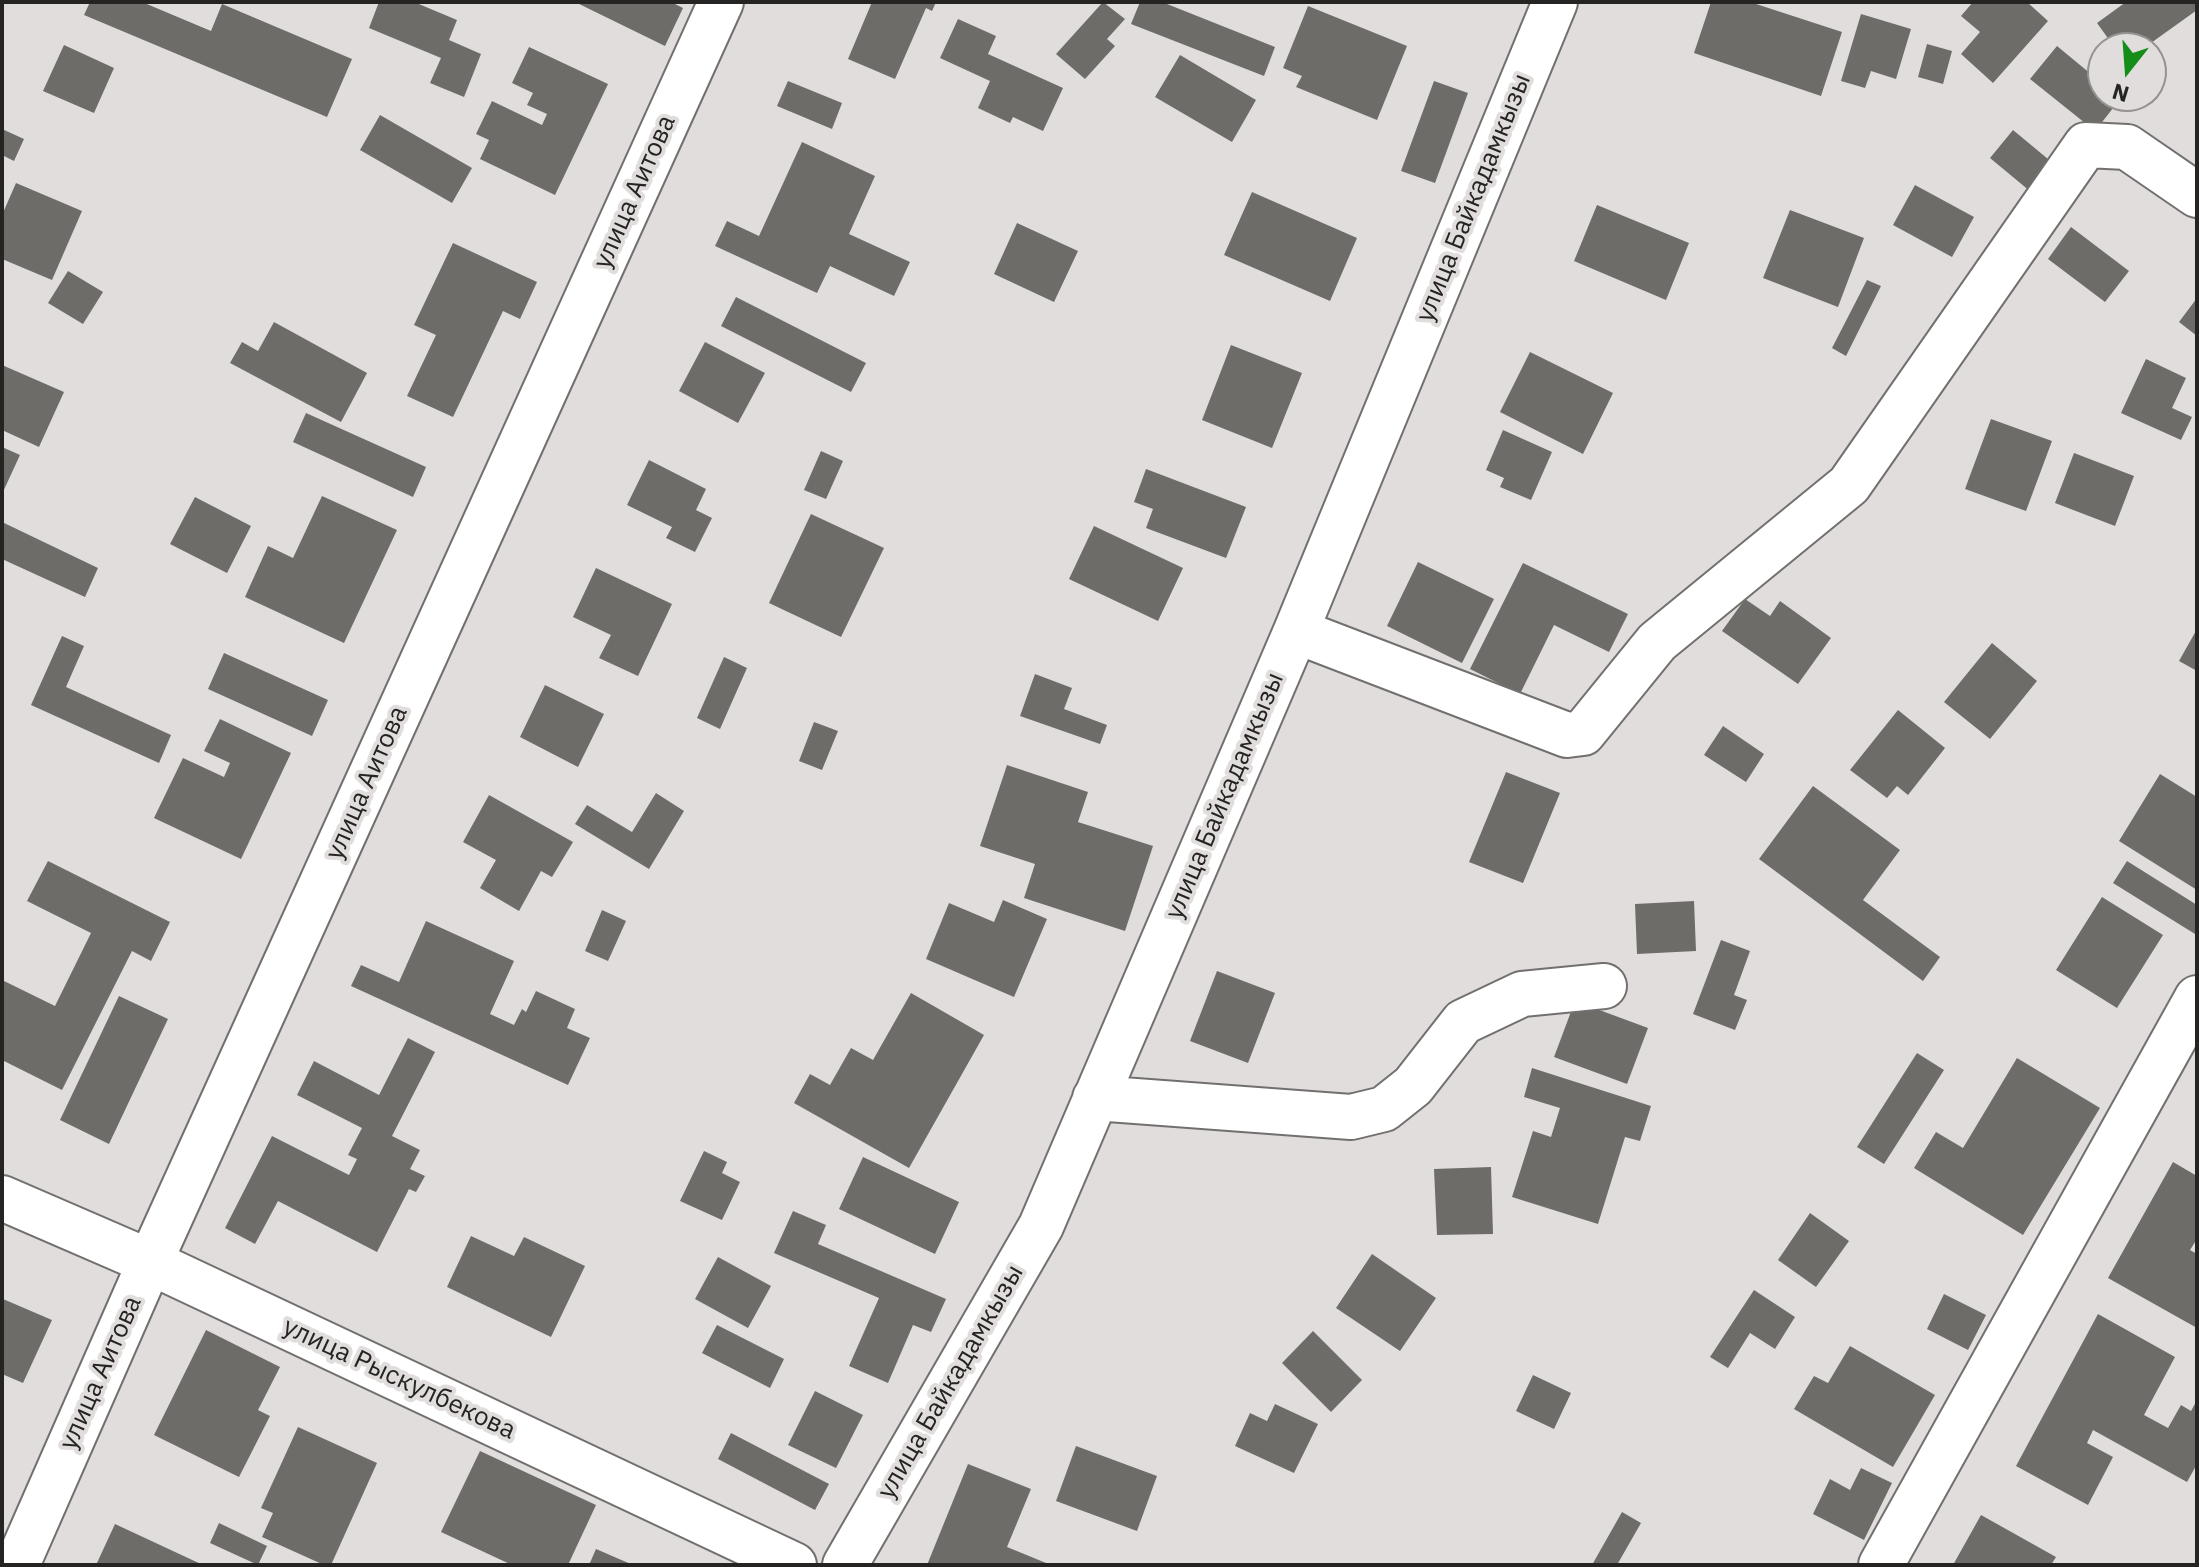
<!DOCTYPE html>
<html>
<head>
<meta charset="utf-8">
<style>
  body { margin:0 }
  #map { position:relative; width:2199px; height:1567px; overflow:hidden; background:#e0dddc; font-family:"IBM Plex Sans",sans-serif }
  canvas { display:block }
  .frame { position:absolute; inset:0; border:4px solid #252423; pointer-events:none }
  .north { position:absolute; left:2087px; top:32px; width:80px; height:80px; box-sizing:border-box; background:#e0dddc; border:2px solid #959392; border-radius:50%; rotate:197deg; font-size:22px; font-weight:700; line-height:32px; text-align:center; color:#252423 }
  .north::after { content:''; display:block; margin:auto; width:28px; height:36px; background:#158e19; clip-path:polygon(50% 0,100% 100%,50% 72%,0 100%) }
</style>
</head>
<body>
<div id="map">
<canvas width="2199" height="1567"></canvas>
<div class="frame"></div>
<div class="north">N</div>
</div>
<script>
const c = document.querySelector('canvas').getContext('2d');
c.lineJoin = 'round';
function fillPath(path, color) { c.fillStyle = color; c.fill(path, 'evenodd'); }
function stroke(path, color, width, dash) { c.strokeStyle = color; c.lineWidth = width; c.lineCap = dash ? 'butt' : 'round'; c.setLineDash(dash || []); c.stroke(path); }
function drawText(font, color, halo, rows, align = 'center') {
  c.font = font + ' "IBM Plex Sans",sans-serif'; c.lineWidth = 8; c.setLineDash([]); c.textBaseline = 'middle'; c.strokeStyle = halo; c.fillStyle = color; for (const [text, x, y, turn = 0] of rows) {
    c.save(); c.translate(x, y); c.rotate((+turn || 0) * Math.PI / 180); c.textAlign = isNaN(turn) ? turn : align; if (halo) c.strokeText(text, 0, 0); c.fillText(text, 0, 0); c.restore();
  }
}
const building = new Path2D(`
  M 90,2 L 142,2 L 211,31 L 222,4 L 352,59 L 327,117 L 84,15 Z
  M 379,2 L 414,2 L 457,20 L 449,40 L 481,54 L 464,97 L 430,83 L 441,58 L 369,28 Z
  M 575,2 L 671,2 L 683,8 L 665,46 Z
  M 872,2 L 936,2 L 932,11 L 926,8 L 895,79 L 848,59 Z
  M 1103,2 L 1125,19 L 1107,39 L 1115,46 L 1085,79 L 1056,54 Z
  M 1140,2 L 1162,2 L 1275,47 L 1264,76 L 1131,24 Z
  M 1711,2 L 1750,2 L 1842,32 L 1821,96 L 1694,53 Z
  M 1973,2 L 2027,2 L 2048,21 L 1993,83 L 1961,54 L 1980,32 L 1961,16 Z
  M 2126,2 L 2197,2 L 2197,10 L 2144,48 L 2115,48 L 2097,23 Z
  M 1308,6 L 1407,46 L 1377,120 L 1296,87 L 1302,76 L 1283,68 Z
  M 1861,14 L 1911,29 L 1896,79 L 1871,71 L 1865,88 L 1841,81 Z
  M 958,19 L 996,36 L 988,54 L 1063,88 L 1043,131 L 1013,117 L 1010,123 L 978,108 L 990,81 L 940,58 Z
  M 1927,44 L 1952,51 L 1943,84 L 1918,77 Z
  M 64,45 L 114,68 L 94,113 L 43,91 Z
  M 2057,46 L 2103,84 L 2103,96 L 2119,96 L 2121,98 L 2095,131 L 2030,79 Z
  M 529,47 L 608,84 L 555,195 L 480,159 L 489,140 L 476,134 L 492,101 L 542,125 L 547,114 L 527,105 L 533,93 L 512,83 Z
  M 1180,55 L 1256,100 L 1232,142 L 1155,97 Z
  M 788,81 L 842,103 L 832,129 L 777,106 Z
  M 1434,81 L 1468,93 L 1435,183 L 1401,171 Z
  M 380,115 L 472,168 L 452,203 L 360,150 Z
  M 2,129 L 24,139 L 14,161 L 2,155 Z
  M 2013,130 L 2054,164 L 2031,192 L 1990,158 Z
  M 802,142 L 875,176 L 849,234 L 910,262 L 894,296 L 830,266 L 817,293 L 715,246 L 727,221 L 759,236 Z
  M 16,183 L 82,211 L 52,280 L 2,259 L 2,215 Z
  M 1915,185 L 1974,217 L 1952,257 L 1893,225 Z
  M 1252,192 L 1357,238 L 1330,301 L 1224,255 Z
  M 1597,205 L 1689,243 L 1666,300 L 1574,261 Z
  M 1790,210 L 1864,238 L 1838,307 L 1763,278 Z
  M 1017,223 L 1078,251 L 1054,302 L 994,274 Z
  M 2071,227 L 2129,271 L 2105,302 L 2048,259 Z
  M 453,243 L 537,282 L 520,319 L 503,311 L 453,417 L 407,396 L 436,335 L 414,325 Z
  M 68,271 L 103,292 L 83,324 L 48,303 Z
  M 1867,280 L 1881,286 L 1846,356 L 1832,348 Z
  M 736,297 L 866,363 L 851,392 L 721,326 Z
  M 2197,298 L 2197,336 L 2179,322 Z
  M 274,322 L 367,373 L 341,422 L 230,363 L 242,342 L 258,351 Z
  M 705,342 L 765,373 L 738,423 L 679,391 Z
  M 1231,345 L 1302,373 L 1272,448 L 1202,420 Z
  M 1530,352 L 1613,393 L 1583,454 L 1500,412 Z
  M 2146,359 L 2186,378 L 2172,408 L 2192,417 L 2181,440 L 2121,413 Z
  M 2,365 L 64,392 L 39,447 L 2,430 Z
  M 306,413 L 426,467 L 413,497 L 293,442 Z
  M 1991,419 L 2052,441 L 2026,511 L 1965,489 Z
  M 1503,430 L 1552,452 L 1531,500 L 1500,487 L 1504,478 L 1486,470 Z
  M 2,447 L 20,455 L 2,494 Z
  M 821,451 L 843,461 L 826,499 L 804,490 Z
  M 2074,453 L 2134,476 L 2115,526 L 2055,503 Z
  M 649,460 L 706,489 L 696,510 L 712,518 L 695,552 L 666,538 L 672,527 L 627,505 Z
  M 1146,469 L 1246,507 L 1226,558 L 1146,528 L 1153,509 L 1134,502 Z
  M 322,496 L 397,530 L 344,643 L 245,597 L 268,546 L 293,558 Z
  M 195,497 L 251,526 L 227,573 L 170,544 Z
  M 811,514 L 884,548 L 841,637 L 769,603 Z
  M 2,522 L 98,568 L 85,597 L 2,559 Z
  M 1094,526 L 1183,568 L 1158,621 L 1069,579 Z
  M 1418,562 L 1494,599 L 1462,663 L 1387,626 Z
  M 1523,563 L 1628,614 L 1609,652 L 1554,625 L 1520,694 L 1470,669 Z
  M 596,568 L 672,604 L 638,676 L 599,658 L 611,635 L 573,617 Z
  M 1745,599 L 1770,616 L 1780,601 L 1831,638 L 1798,684 L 1722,631 Z
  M 2197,629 L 2197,671 L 2179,661 Z
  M 62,636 L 84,646 L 66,687 L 171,735 L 159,763 L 31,705 Z
  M 1992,643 L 2037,681 L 1990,739 L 1944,702 Z
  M 224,653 L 328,700 L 312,736 L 208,689 Z
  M 724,657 L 747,668 L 720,729 L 697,718 Z
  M 1035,674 L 1072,688 L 1064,709 L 1107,725 L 1100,744 L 1020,716 Z
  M 545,685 L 604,714 L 578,767 L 520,737 Z
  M 1898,710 L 1945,748 L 1908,795 L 1897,786 L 1887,798 L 1850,770 Z
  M 220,719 L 291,753 L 241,859 L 154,818 L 183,758 L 224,777 L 230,763 L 204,751 Z
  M 814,722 L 838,731 L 822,770 L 799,761 Z
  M 1723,726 L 1764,754 L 1746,782 L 1704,755 Z
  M 1007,765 L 1088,792 L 1078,822 L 1153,846 L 1125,931 L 1024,898 L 1035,864 L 980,846 Z
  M 1506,772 L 1560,793 L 1523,883 L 1469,862 Z
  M 2160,774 L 2197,797 L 2197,890 L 2119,841 Z
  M 1813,786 L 1900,850 L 1863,900 L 1940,957 L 1923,981 L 1759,859 Z
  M 656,793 L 684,811 L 649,869 L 575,824 L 587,805 L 632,832 Z
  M 489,795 L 573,842 L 552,877 L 541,871 L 519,911 L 480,888 L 496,860 L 463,842 Z
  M 48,861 L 170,922 L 151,961 L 132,951 L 62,1090 L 2,1060 L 2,980 L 55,1006 L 91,933 L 27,901 Z
  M 2127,861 L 2197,905 L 2197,930 L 2195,934 L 2113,883 Z
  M 2102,897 L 2163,935 L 2117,1008 L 2056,970 Z
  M 1003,900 L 1047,919 L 1014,997 L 926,959 L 949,903 L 994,922 Z
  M 1694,901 L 1696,951 L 1637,954 L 1635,904 Z
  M 602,910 L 626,921 L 608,961 L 585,951 Z
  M 426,921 L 514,961 L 490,1014 L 514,1025 L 522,1009 L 526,1012 L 536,991 L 575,1009 L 567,1028 L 590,1038 L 568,1085 L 351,986 L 361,965 L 399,982 Z
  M 1721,940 L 1750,951 L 1734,995 L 1747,1000 L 1735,1030 L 1693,1014 Z
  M 1217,971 L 1275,993 L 1248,1063 L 1190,1041 Z
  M 911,993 L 984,1035 L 909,1168 L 794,1103 L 810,1074 L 830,1085 L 851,1048 L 873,1060 Z
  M 119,996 L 168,1019 L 109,1144 L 60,1120 Z
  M 1575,1001 L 1648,1028 L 1627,1084 L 1554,1057 Z
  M 408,1038 L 435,1052 L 392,1136 L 420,1150 L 410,1169 L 425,1176 L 416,1192 L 409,1189 L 377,1252 L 278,1201 L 255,1244 L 225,1228 L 272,1136 L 349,1175 L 357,1159 L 348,1155 L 362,1128 L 297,1095 L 314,1061 L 379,1095 Z
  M 1917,1053 L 1944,1070 L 1884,1164 L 1857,1147 Z
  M 2017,1058 L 2100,1108 L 2023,1235 L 1914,1168 L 1936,1132 L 1963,1148 Z
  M 1532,1068 L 1651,1106 L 1640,1141 L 1625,1137 L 1598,1224 L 1512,1197 L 1533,1131 L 1551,1137 L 1560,1108 L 1524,1097 Z
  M 704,1151 L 727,1162 L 722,1173 L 740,1182 L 722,1220 L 680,1201 Z
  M 863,1157 L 959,1202 L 935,1254 L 839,1209 Z
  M 2173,1162 L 2197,1176 L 2197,1239 L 2190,1250 L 2197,1254 L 2197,1328 L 2108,1278 Z
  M 1491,1167 L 1493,1234 L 1437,1235 L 1434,1169 Z
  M 793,1211 L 826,1225 L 818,1244 L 946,1299 L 931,1332 L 913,1325 L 888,1383 L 849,1366 L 879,1298 L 774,1253 Z
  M 1810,1213 L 1849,1241 L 1816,1287 L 1778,1260 Z
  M 471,1236 L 514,1256 L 524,1237 L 585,1266 L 551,1337 L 447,1287 Z
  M 1372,1254 L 1436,1298 L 1400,1351 L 1336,1308 Z
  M 718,1257 L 771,1286 L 748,1328 L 695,1299 Z
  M 1754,1290 L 1795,1317 L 1775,1349 L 1750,1333 L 1728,1368 L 1710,1357 Z
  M 1944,1294 L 1986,1315 L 1968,1350 L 1927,1329 Z
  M 3,1299 L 52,1320 L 23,1383 L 2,1374 Z
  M 2098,1314 L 2175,1357 L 2144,1415 L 2168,1428 L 2181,1405 L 2191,1411 L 2197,1400 L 2197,1464 L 2187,1482 L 2093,1430 L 2087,1443 L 2113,1457 L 2088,1505 L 2016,1466 Z
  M 717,1325 L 784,1359 L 770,1388 L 702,1353 Z
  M 206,1330 L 280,1367 L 258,1410 L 270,1416 L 239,1477 L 154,1435 Z
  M 1313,1331 L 1362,1380 L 1331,1412 L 1282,1363 Z
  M 1850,1346 L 1935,1395 L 1893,1467 L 1794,1409 L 1814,1376 L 1828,1383 Z
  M 1533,1375 L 1571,1393 L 1554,1429 L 1516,1411 Z
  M 815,1391 L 863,1415 L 836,1468 L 788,1445 Z
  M 1275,1404 L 1318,1424 L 1294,1473 L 1235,1446 L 1250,1413 L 1267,1421 Z
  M 298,1427 L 377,1463 L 331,1565 L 324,1565 L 262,1537 L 273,1513 L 261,1508 Z
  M 731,1433 L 829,1484 L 815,1510 L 718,1459 Z
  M 1076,1446 L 1157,1476 L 1137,1531 L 1056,1501 Z
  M 480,1451 L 596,1505 L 568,1565 L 512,1565 L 441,1532 Z
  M 968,1464 L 1031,1489 L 1007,1547 L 1051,1565 L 927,1565 Z
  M 1861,1468 L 1892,1483 L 1864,1540 L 1813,1514 L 1830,1479 L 1850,1490 Z
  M 1622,1512 L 1641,1523 L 1617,1565 L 1592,1565 Z
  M 1981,1515 L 2056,1557 L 2051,1565 L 1953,1565 Z
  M 219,1523 L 267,1546 L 258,1565 L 210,1543 Z
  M 115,1524 L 203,1565 L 96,1565 Z
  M 596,1549 L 633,1565 L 589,1565 Z`);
const minor = new Path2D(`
  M 1296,631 L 1567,735 L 1583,733 L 1657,642 L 1849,485 L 2086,145 L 2127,147 L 2197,195
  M 1095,1098 L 1351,1117 L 1384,1109 L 1413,1086 L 1463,1022 L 1522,994 L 1604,986
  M 2,1198 L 150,1262 L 794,1565
  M 17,1565 L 150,1262 L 721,2
  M 845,1565 L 1041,1226 L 1296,631 L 1555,2
  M 1881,1565 L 2197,998`);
const streetNames = [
  ["улица Аитова",635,192,-66],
  ["улица Байкадамкызы",1474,198,-68],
  ["улица Аитова",367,783,-66],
  ["улица Байкадамкызы",1225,796,-67],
  ["улица Аитова",101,1373,-66],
  ["улица Рыскулбекова",399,1379,25],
  ["улица Байкадамкызы",951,1382,-60]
];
fillPath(building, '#6e6c69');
stroke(minor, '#72706e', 48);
stroke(minor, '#fff', 44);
drawText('26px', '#252423', '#e0dddc', streetNames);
</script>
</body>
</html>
